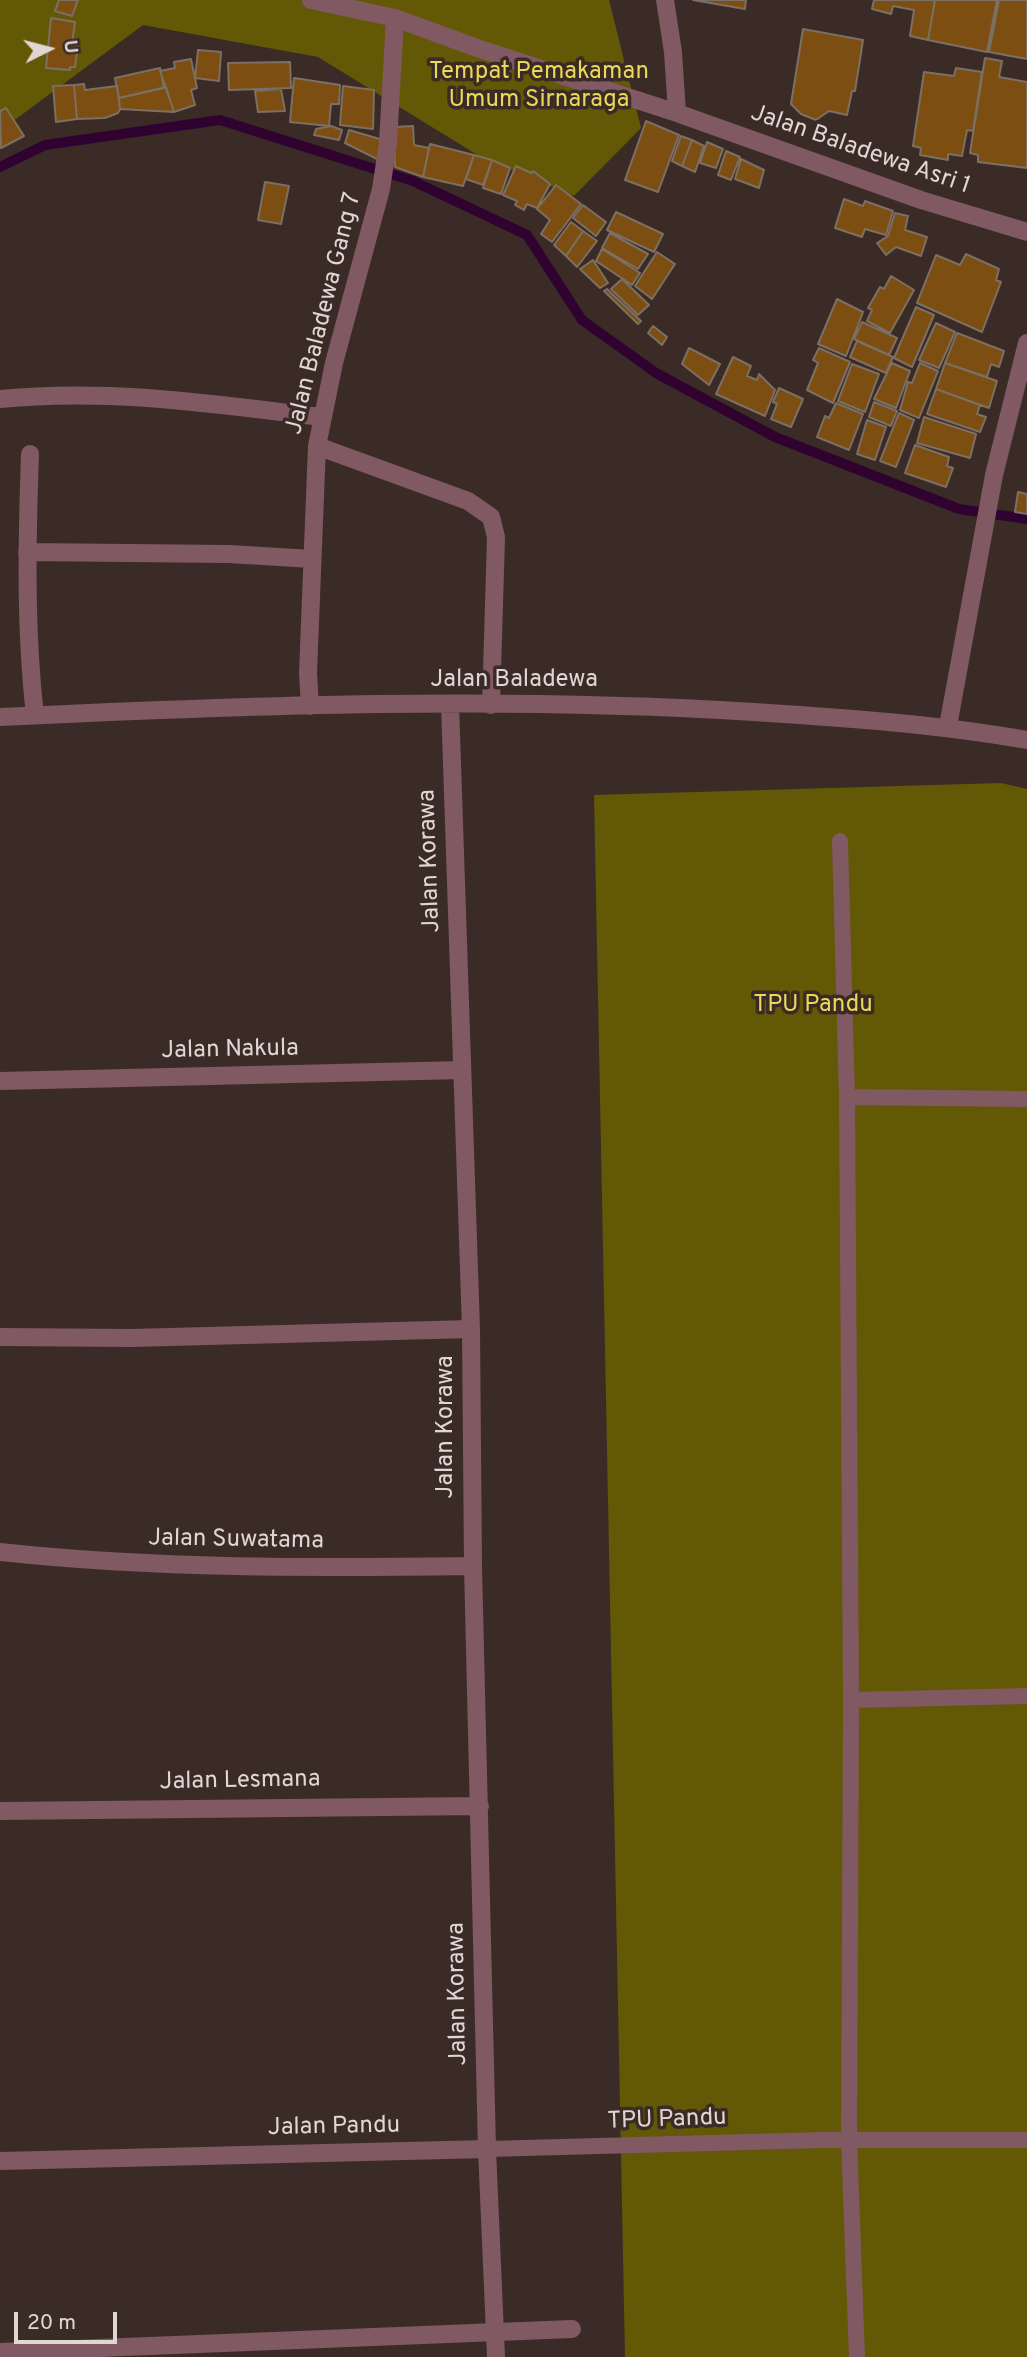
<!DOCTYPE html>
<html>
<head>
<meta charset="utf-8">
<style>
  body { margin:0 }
  #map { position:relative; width:1027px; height:2357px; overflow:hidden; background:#3b2b27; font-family:Overpass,sans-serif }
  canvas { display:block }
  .north { position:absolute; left:14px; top:14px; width:70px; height:70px; -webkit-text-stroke:5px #3b2b27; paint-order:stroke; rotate:84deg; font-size:19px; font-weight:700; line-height:28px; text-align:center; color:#e0d6d3 }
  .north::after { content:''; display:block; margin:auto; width:24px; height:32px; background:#e0d6d3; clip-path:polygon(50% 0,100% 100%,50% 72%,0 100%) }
  .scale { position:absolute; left:14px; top:2312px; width:103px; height:32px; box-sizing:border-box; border:4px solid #e0d6d3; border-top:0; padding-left:9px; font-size:21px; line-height:24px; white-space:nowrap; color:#e0d6d3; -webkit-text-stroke:5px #3b2b27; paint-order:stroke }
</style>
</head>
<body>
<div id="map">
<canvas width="1027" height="2357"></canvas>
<div class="north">U</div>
<div class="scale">20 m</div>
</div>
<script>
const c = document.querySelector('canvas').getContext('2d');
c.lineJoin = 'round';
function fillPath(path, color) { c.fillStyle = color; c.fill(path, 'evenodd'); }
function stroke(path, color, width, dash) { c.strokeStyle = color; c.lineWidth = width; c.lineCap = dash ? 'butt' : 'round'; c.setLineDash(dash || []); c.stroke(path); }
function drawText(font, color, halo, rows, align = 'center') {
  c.font = font + ' Overpass,sans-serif'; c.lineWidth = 7; c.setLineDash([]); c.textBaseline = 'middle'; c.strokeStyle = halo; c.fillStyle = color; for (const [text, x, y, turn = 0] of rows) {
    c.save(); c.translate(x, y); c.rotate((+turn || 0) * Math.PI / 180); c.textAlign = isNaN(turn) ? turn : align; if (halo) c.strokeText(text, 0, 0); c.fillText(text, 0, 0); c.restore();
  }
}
const green = new Path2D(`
  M 0,0 L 609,0 L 641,128 L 574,196 L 479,156 L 318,57 L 143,25 L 16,119 L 0,125 Z
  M 1001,783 L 1027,789 L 1027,2357 L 625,2357 L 594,795 Z`);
const stream = new Path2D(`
  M 0,167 L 45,145 L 220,120 L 413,181 L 527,235 L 582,320 L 656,373 L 775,437 L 959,509 L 1027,519`);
const building = new Path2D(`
  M 59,0 L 78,0 L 72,16 L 55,11 Z
  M 693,0 L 746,0 L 745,9 Z
  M 874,0 L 935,0 L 928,40 L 910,36 L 914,10 L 893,6 L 891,14 L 872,9 Z
  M 935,0 L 997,0 L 987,52 L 928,40 Z
  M 999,0 L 1027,0 L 1027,59 L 989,52 Z
  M 51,18 L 75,22 L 72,44 L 78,44 L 75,67 L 70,67 L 70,70 L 46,68 Z
  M 803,29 L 863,40 L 855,91 L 852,91 L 847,115 L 829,111 L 816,120 L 801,114 L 791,104 Z
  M 198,50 L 221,52 L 219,81 L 195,78 Z
  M 985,58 L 1002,61 L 999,77 L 1027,82 L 1027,168 L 978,162 L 978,155 L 970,153 Z
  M 191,59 L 197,88 L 191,90 L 195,105 L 174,112 L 160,71 L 175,68 L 174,62 Z
  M 290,62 L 291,88 L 229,90 L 228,63 Z
  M 160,68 L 164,88 L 119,98 L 115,78 Z
  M 956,68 L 982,72 L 973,131 L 967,130 L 962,156 L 948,154 L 948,160 L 920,155 L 921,148 L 913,146 L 924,72 L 954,76 Z
  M 294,78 L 340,85 L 339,104 L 331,104 L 329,126 L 290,122 Z
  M 84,84 L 85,90 L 117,86 L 120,109 L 118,113 L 105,118 L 77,119 L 74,85 Z
  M 74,85 L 77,119 L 56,122 L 53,86 Z
  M 343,86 L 374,90 L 373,129 L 340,125 Z
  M 166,87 L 174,112 L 120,109 L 119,98 Z
  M 281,89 L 285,111 L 258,112 L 255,91 Z
  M 6,108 L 24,136 L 1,148 L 0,111 Z
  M 646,121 L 679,135 L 658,192 L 625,180 Z
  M 331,126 L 342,130 L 339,140 L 314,135 L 316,129 Z
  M 413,126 L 414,145 L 429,148 L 423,177 L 395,167 L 394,127 Z
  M 349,130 L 383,140 L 379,160 L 345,143 Z
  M 681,136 L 692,140 L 682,166 L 672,161 Z
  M 692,140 L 704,146 L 695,172 L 682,166 Z
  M 707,142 L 723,149 L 716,168 L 700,163 Z
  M 430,144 L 474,155 L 463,186 L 423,177 Z
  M 726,151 L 740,157 L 731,180 L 718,175 Z
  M 474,155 L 492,160 L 483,185 L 466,179 Z
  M 741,159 L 764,170 L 759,188 L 735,179 Z
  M 492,160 L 510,168 L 501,194 L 483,188 Z
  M 516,166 L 531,173 L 533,171 L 550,184 L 537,208 L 527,204 L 524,210 L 515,205 L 517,201 L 503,195 Z
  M 265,182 L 289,186 L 281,224 L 258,220 Z
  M 556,185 L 581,204 L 552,242 L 541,234 L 550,220 L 537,209 Z
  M 844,199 L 863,206 L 865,201 L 893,211 L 886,235 L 865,229 L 862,237 L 835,228 Z
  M 583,205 L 606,222 L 596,236 L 573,218 Z
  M 616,212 L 663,234 L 654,252 L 607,230 Z
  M 895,213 L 908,216 L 905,230 L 927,237 L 921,256 L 896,247 L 886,255 L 877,243 L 888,236 Z
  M 571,222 L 583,231 L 566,256 L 554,245 Z
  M 583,231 L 597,241 L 577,267 L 566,256 Z
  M 610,233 L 648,254 L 638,269 L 602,248 Z
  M 602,249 L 640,273 L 632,285 L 596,261 Z
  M 657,252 L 675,264 L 652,299 L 635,286 Z
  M 966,254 L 999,269 L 996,280 L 1001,282 L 982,332 L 917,303 L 936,255 L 960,265 Z
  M 593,260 L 608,283 L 600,288 L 580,269 Z
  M 891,276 L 914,290 L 890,333 L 867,321 L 872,310 L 868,308 L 880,287 L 884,289 Z
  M 622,279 L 649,305 L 638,315 L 611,289 Z
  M 607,289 L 641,321 L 638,324 L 604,291 Z
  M 837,299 L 863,312 L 846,356 L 818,344 Z
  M 916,307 L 934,315 L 912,367 L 894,358 Z
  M 862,322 L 897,338 L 889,355 L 854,339 Z
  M 936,323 L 955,332 L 939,368 L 919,360 Z
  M 653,326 L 667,337 L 662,345 L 648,333 Z
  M 957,333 L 1004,351 L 999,367 L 991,364 L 987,377 L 945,363 Z
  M 857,341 L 893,357 L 886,373 L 850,357 Z
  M 689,348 L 720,364 L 709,385 L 682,364 Z
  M 819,348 L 850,362 L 833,403 L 807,390 L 818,363 L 813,360 Z
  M 733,357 L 751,366 L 747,376 L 757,380 L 759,374 L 775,390 L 765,416 L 716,394 Z
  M 892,363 L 910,371 L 896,408 L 874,399 Z
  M 920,363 L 938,371 L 919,418 L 900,410 L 908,382 L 912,383 Z
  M 945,363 L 997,381 L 989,408 L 936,389 Z
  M 852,364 L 879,374 L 865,412 L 838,401 Z
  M 779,388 L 803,399 L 791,427 L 771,419 L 777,404 L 773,402 Z
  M 936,389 L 980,405 L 977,414 L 986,417 L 980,432 L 927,414 Z
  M 874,402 L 897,411 L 891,426 L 869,417 Z
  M 836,403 L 863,414 L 849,450 L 817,437 L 825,416 L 829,418 Z
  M 899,413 L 914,420 L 896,467 L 880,461 Z
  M 924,417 L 976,434 L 970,458 L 917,443 Z
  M 867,420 L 886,427 L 875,460 L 857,454 Z
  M 915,445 L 949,457 L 947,466 L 953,468 L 946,487 L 905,473 Z
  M 1018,492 L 1027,494 L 1027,514 L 1015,512 Z`);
const lane = new Path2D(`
  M 840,841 L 847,1097 L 851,1700 L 849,2140 L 857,2357
  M 847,1097 L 1027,1099
  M 851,1700 L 1027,1696
  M 487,2149 L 822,2140 L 1027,2140`);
const street = new Path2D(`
  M 311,0 L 395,18 L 477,48 L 677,113 L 921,200 L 1027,232
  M 665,0 L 673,52 L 677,113
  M 0,399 C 108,388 214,404 321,417
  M 317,446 L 468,501 L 491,517 L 496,537 L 491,705
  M 30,454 C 27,541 25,628 35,715
  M 27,552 L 229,554 L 312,559
  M 450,704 L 471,1329 L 473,1566 L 487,2149 L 496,2357
  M 310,706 L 308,673 L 317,446 L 334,363 L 381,189 L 388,143 L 395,18
  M 0,717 C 251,705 504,696 754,712 C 846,718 936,724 1027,740
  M 948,726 L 994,475 L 1027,343
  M 0,1081 L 462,1070
  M 0,1337 L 132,1338 L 471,1329
  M 0,1552 C 157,1569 314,1568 473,1566
  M 0,1811 L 480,1806
  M 0,2161 L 487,2149
  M 0,2352 L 572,2329`);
const parkNames = [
  ["Tempat Pemakaman",539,73],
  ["Umum Sirnaraga",539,101],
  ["TPU Pandu",813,1006]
];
const streetNames = [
  ["Jalan Baladewa Asri 1",860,151,19],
  ["Jalan Baladewa Gang 7",325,314,-76],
  ["Jalan Baladewa",514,681],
  ["Jalan Korawa",431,861,-92],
  ["Jalan Nakula",230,1051,-1],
  ["Jalan Korawa",447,1427,-90],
  ["Jalan Suwatama",236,1541,1],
  ["Jalan Lesmana",240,1782,-1],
  ["Jalan Korawa",459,1994,-91],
  ["TPU Pandu",667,2121,-2],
  ["Jalan Pandu",334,2128,-1]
];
fillPath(green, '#635805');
stroke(stream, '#300230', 10);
fillPath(building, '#7c4e11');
stroke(building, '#7c6f63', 2);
stroke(lane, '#805963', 16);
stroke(street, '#805963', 18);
drawText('24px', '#ebd856', '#3b2b27', parkNames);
drawText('24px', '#e0d6d3', '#3b2b27', streetNames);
</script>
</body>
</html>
